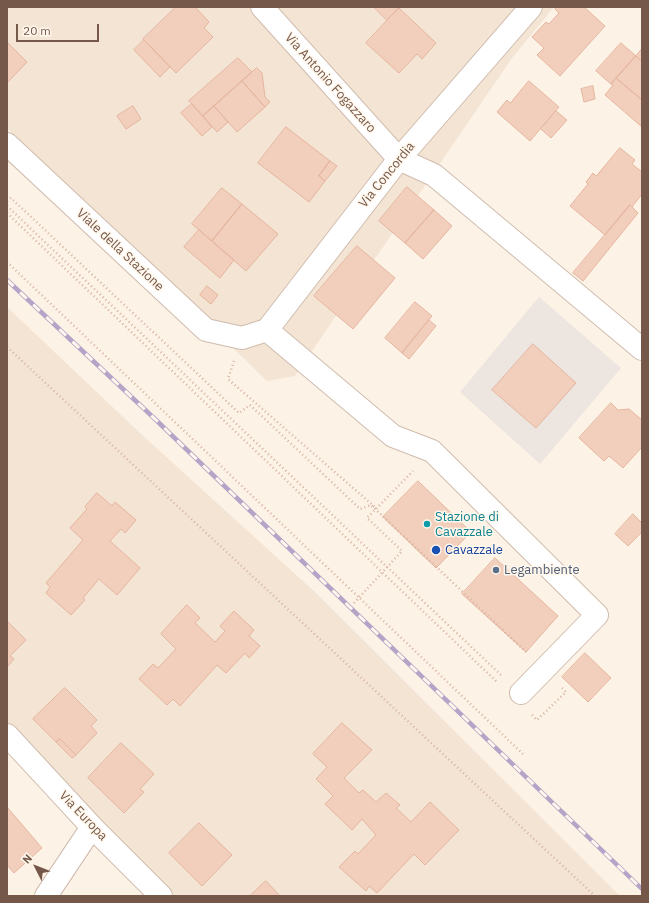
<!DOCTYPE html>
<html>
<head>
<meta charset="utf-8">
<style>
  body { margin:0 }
  #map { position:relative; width:649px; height:903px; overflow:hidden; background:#fcf2e6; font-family:"IBM Plex Sans",sans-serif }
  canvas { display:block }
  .frame { position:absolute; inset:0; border:8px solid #76584a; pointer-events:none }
  .north { position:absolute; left:16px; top:847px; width:40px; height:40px; -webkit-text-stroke:3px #fff7ec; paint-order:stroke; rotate:312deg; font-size:11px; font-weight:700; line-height:16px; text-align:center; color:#76584a }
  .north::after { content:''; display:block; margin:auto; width:14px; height:18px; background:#76584a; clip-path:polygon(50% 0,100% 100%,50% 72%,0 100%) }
  .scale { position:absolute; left:16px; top:24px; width:83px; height:18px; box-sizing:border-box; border:2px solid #76584a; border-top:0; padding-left:5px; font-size:12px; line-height:14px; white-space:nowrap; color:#76584a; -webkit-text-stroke:3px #fff7ec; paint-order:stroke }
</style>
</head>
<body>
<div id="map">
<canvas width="649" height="903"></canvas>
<div class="frame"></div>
<div class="north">N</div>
<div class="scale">20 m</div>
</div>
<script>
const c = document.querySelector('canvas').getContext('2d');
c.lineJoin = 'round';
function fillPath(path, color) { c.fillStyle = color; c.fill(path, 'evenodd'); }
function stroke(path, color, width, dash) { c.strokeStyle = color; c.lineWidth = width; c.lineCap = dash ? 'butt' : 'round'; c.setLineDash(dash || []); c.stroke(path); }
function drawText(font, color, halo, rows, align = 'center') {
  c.font = font + ' "IBM Plex Sans",sans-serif'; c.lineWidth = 3; c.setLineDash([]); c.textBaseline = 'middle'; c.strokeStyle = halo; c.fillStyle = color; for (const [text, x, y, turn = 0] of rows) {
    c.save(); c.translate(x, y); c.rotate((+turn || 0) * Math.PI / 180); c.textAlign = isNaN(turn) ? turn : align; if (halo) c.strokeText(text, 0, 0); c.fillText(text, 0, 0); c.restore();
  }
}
const residential = new Path2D(`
  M 7,7 L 554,7 L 512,58 L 295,376 L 267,381 L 7,128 Z
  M 7,307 L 141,434 L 316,593 L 620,896 L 161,896 L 7,735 Z`);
const industrial = new Path2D(`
  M 539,297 L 621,368 L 540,464 L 460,392 Z`);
const building = new Path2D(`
  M 176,7 L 195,7 L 209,22 L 204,28 L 213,37 L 176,73 L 143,39 Z
  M 374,7 L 398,7 L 399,8 L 387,20 Z
  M 557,7 L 584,7 L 605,26 L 560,76 L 537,55 L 544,48 L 532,37 L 546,22 L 549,24 L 559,13 L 555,9 Z
  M 399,8 L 436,43 L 422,59 L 417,54 L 399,73 L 366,43 Z
  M 144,40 L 170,67 L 160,77 L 134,50 Z
  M 7,42 L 27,62 L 7,83 Z
  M 621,43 L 636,56 L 611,84 L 596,71 Z
  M 642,49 L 642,62 L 636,56 Z
  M 636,56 L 642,62 L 642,100 L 616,78 Z
  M 238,58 L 252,72 L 203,116 L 189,101 Z
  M 257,68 L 262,73 L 265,97 L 270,102 L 265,107 L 242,81 Z
  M 616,78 L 642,100 L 642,127 L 605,95 L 613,85 L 611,84 Z
  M 242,81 L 265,107 L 237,132 L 214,106 Z
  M 529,81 L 559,107 L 530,141 L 497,112 L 507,100 L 510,103 Z
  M 593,86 L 595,99 L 584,102 L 581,89 Z
  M 192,104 L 212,127 L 202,136 L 181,113 Z
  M 133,106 L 141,119 L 126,129 L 117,116 Z
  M 214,106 L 228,122 L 217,132 L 203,116 Z
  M 556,111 L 567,120 L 551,138 L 541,129 Z
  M 286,127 L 330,161 L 319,176 L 325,181 L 309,202 L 258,163 Z
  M 620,148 L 635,160 L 632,164 L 642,172 L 642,194 L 632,207 L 630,205 L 605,235 L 570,206 L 588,184 L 586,182 L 593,173 L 596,176 Z
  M 330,161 L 337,166 L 325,181 L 319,176 Z
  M 407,187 L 434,210 L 405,243 L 379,221 Z
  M 222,188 L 242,204 L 212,241 L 192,224 Z
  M 242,204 L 278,234 L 246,271 L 212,241 Z
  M 630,205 L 638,213 L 583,281 L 573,273 Z
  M 434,210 L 452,226 L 423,259 L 405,243 Z
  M 199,230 L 234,260 L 220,278 L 184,247 Z
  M 357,246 L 395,278 L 353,329 L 314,296 Z
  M 207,286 L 218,295 L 211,304 L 200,295 Z
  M 415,302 L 432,316 L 402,353 L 385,338 Z
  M 429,320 L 436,326 L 409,359 L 402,353 Z
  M 533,344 L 576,383 L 536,428 L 492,390 Z
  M 611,403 L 618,410 L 629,409 L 642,420 L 642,447 L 623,468 L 609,456 L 604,461 L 579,438 Z
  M 418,481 L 471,532 L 436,568 L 383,517 Z
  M 97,493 L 112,506 L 115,502 L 136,520 L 125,533 L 121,529 L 110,541 L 140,568 L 117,595 L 99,579 L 83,598 L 85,600 L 71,615 L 46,593 L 50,587 L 46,583 L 83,540 L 70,528 L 87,509 L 85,507 Z
  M 633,514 L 642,523 L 642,532 L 628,546 L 615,534 Z
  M 495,558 L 558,616 L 526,652 L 462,594 Z
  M 187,605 L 200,618 L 195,623 L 215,642 L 225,631 L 220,626 L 234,611 L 254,630 L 249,636 L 260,646 L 249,658 L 245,653 L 226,673 L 217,665 L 180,706 L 173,699 L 167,705 L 139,679 L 153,664 L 158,668 L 176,649 L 161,634 Z
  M 7,621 L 26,640 L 10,656 L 14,659 L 7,667 Z
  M 585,653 L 611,678 L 588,702 L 562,677 Z
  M 65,688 L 97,720 L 91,726 L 97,733 L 76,755 L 60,739 L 56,742 L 33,719 Z
  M 342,723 L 372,750 L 344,778 L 359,793 L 363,790 L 376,802 L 386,793 L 400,805 L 396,808 L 411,822 L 430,802 L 459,830 L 425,865 L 414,854 L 377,893 L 369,886 L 366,891 L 339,867 L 355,851 L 358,854 L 376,835 L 362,819 L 352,830 L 325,804 L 333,796 L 316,779 L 327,767 L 313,754 Z
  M 60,739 L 76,755 L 72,758 L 56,742 Z
  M 121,743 L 154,774 L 140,789 L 144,792 L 124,813 L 88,778 Z
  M 7,807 L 42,848 L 14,873 L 7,865 Z
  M 199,823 L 232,855 L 202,886 L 169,853 Z
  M 266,881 L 280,896 L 250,896 Z`);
const path = new Path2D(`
  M 7,201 L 11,198 L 239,413 L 250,405 L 360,509 L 371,505 L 526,652
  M 7,206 L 503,677
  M 7,213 L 498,683
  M 7,262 L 523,754
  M 7,347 L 595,896
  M 234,361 L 228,379 L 376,508
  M 354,603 L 402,551 L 367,518 L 413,471
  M 532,715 L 537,720 L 566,692 L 561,687`);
const minor = new Path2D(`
  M 262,7 L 399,159 L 434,175 L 642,349
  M 7,144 L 206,330 L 242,338 L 267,330 L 399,159 L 531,7
  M 267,330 L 393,436 L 432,451 L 597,615 L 521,693
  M 7,735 L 92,827 L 161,896
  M 46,896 L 92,827`);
const rail = new Path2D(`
  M 7,280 L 156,420 L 642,889`);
const markers = [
  [427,524,4,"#0f9aa8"],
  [436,550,5,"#1a4fb4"],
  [496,570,4,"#5c6f8a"]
];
const streetNames = [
  ["Via Antonio Fogazzaro",330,83,48],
  ["Via Concordia",387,175,-51],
  ["Viale della Stazione",120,250,43],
  ["Via Europa",83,816,46]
];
const cultureNames = [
  ["Stazione di",435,517],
  ["Cavazzale",435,532]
];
const transitNames = [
  ["Cavazzale",445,550]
];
const serviceNames = [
  ["Legambiente",504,570]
];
fillPath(residential, '#f4e4d4');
fillPath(industrial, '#ede5e0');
fillPath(building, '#f2cfbd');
stroke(building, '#e5b59e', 1);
stroke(minor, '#d0bcae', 24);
stroke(path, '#d7b3a0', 2.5, [1, 3]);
stroke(minor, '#fff', 22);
stroke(rail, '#b5a4c7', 4.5);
stroke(rail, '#fff7ec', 3, [9]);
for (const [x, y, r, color] of markers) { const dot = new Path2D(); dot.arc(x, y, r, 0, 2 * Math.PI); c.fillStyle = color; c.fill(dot); stroke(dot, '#fff7ec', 1.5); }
drawText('13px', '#76584a', '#fff7ec', streetNames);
drawText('13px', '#0d838f', '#fff7ec', cultureNames, 'left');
drawText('13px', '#164399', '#fff7ec', transitNames, 'left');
drawText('13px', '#4e5e75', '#fff7ec', serviceNames, 'left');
</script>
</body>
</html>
